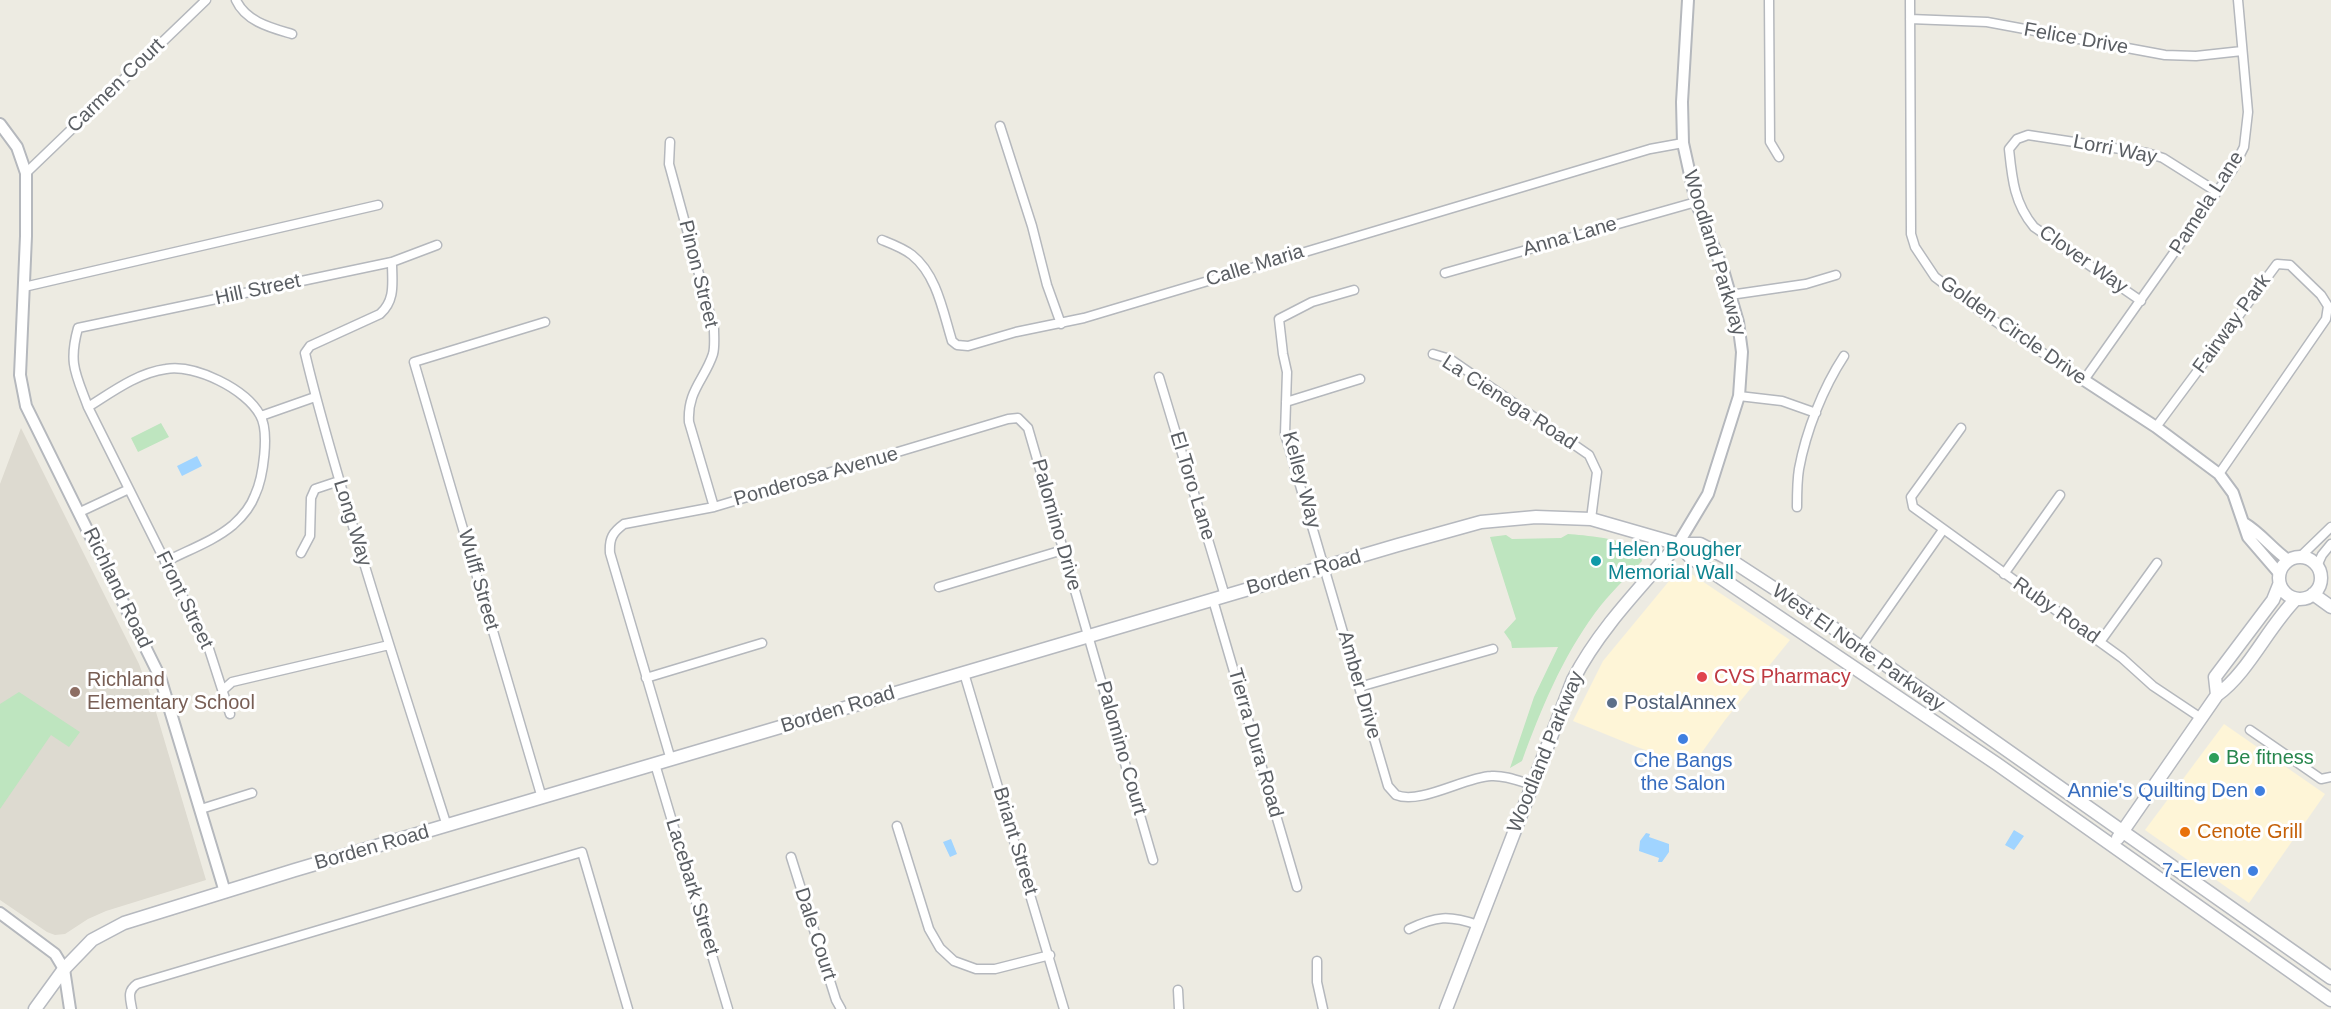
<!DOCTYPE html>
<html>
<head>
<meta charset="utf-8">
<style>
  body { margin:0 }
  canvas { display:block; background:#edebe2 }
</style>
</head>
<body>
<canvas width="2331" height="1009"></canvas>
<script>
const c = document.querySelector('canvas').getContext('2d');
c.lineJoin = 'round';
function fillPath(path, color) { c.fillStyle = color; c.fill(path, 'evenodd'); }
function stroke(path, color, width, dash) { c.strokeStyle = color; c.lineWidth = width; c.lineCap = dash ? 'butt' : 'round'; c.setLineDash(dash || []); c.stroke(path); }
function drawText(font, color, halo, rows, align = 'center') {
  c.font = font + ' Helvetica,sans-serif'; c.lineWidth = 6; c.setLineDash([]); c.textBaseline = 'middle'; c.strokeStyle = halo; c.fillStyle = color; for (const [text, x, y, turn = 0] of rows) {
    c.save(); c.translate(x, y); c.rotate((+turn || 0) * Math.PI / 180); c.textAlign = isNaN(turn) ? turn : align; if (halo) c.strokeText(text, 0, 0); c.fillText(text, 0, 0); c.restore();
  }
}
const commercial = new Path2D(`
  M 1679,569 L 1684,569 L 1790,640 L 1725,720 L 1692,766 L 1637,747 L 1573,721 L 1603,661 Z
  M 2224,724 L 2325,794 L 2249,903 L 2145,830 Z`);
const education = new Path2D(`
  M 21,428 L 139,664 L 153,702 L 206,880 L 106,911 L 88,919 L 65,934 L 55,935 L 47,932 L 0,900 L 0,484 Z`);
const green = new Path2D(`
  M 161,423 L 169,437 L 138,452 L 131,438 Z
  M 1568,534 C 1583,535 1625,539 1637,548 C 1641,551 1641,556 1642,561 C 1626,578 1609,594 1595,613 C 1562,658 1541,709 1522,761 L 1510,768 L 1534,697 L 1558,647 L 1512,648 L 1511,642 L 1504,632 L 1516,619 L 1490,537 L 1506,535 L 1512,539 L 1561,538 Z
  M 19,692 L 80,732 L 69,747 L 51,735 L 0,809 L 0,704 Z`);
const water = new Path2D(`
  M 197,456 L 202,466 L 182,476 L 177,466 Z
  M 2014,830 L 2024,836 L 2014,850 L 2005,845 Z
  M 1646,833 L 1650,834 L 1649,837 L 1669,844 L 1669,852 L 1662,862 L 1658,862 L 1659,858 L 1639,851 L 1640,841 Z
  M 951,839 L 957,854 L 950,857 L 943,842 Z`);
const minor = new Path2D(`
  M 236,0 C 246,22 272,28 292,34
  M 1769,0 L 1770,142 L 1779,157
  M 1910,0 L 1911,234 L 1915,247 L 1935,277 L 1984,314 L 2084,380 L 2233,169 L 2244,147 L 2248,112 L 2238,0
  M 1910,19 L 1987,22 L 2165,55 L 2196,56 L 2242,51
  M 1000,126 L 1032,226 L 1047,285 L 1061,324
  M 670,142 L 669,164 L 714,329 C 714,337 715,347 713,354 C 705,379 687,391 689,422 L 714,507
  M 26,173 L 206,0
  M 882,240 C 892,244 903,248 912,255 C 937,275 943,312 952,341 L 957,345 L 968,346 L 1016,332 L 1084,318 L 1650,149 L 1683,143
  M 392,262 C 392,282 396,300 380,314 L 310,346 L 305,353 C 320,417 339,480 358,543 C 386,637 417,732 447,826
  M 1445,273 L 1696,202
  M 24,287 L 378,205
  M 1354,290 L 1312,302 L 1279,319 L 1283,354 L 1287,372 L 1285,434 L 1388,786 L 1396,795 C 1420,805 1465,777 1491,776 C 1505,775 1519,781 1532,785
  M 1730,295 L 1806,284 L 1836,275
  M 2141,301 L 2034,227 C 2014,203 2012,178 2009,149 L 2017,139 L 2028,135 L 2147,153 L 2163,158 L 2217,192
  M 1433,354 L 1450,359 L 1589,455 L 1597,472 L 1591,519
  M 1159,377 L 1225,596
  M 1739,396 L 1782,401 L 1816,413
  M 1286,402 L 1360,379
  M 88,407 C 112,392 137,373 166,369 C 195,364 246,389 260,415 C 270,432 263,478 255,495 C 251,506 242,517 233,525 C 214,541 188,550 165,562
  M 261,416 L 315,397
  M 2156,427 L 2277,264 L 2290,265 L 2321,295 L 2328,306 L 2326,319 L 2219,474
  M 1961,428 L 1911,497 L 1913,507 L 2122,658 L 2153,686 L 2201,718
  M 1797,507 C 1797,494 1797,481 1799,469 C 1806,431 1823,388 1844,356
  M 80,512 L 129,489
  M 301,553 L 310,536 L 311,498 L 315,489 L 339,481
  M 2301,556 L 2331,527
  M 2317,566 L 2322,555 L 2331,544
  M 2004,574 L 2060,495
  M 939,587 L 1063,550
  M 1213,600 L 1297,887
  M 2100,642 L 2157,563
  M 1861,647 L 1943,530
  M 964,673 L 1064,1009
  M 646,678 L 762,643
  M 1359,687 L 1493,649
  M 223,690 L 232,682 L 389,645
  M 230,714 L 209,649 L 88,407 C 76,374 68,364 78,328 L 392,262 L 437,245
  M 2250,730 L 2321,779 L 2331,777
  M 671,760 L 610,553 C 609,538 613,532 624,524 L 714,507 L 1008,419 L 1018,418 L 1028,428 L 1153,860
  M 655,764 L 728,1009
  M 542,798 L 414,362 L 545,322
  M 201,809 L 252,793
  M 897,826 L 929,929 L 940,948 L 954,961 L 976,969 L 995,969 L 1050,955
  M 791,857 L 836,1000 L 841,1009
  M 1409,929 C 1436,916 1449,915 1478,925
  M 1317,961 L 1317,982 L 1323,1009
  M 1178,990 L 1179,1009
  M 132,1009 C 130,998 127,991 137,984 L 582,852 L 628,1009`);
const tertiary = new Path2D(`
  M 0,124 L 17,147 L 26,173 L 26,236 L 20,375 L 26,406 L 160,677 L 225,892
  M 2084,380 L 2156,427 L 2219,474 L 2233,493 L 2248,537 L 2279,573
  M 2244,523 C 2261,533 2272,549 2288,560
  M 1678,544 L 1708,494 L 1739,396 L 1742,352 L 1738,322 L 1723,270 L 1696,202 L 1683,143 L 1682,102 L 1688,0
  M 0,913 L 55,954 L 64,969 L 70,1009`);
const secondary = new Path2D(`
  M 1678,544 L 1690,557 L 1997,764 L 2331,1000
  M2279 578a21 21 0 1 1 42 0a21 21 0 1 1-42 0Z
  M 2313,594 L 2331,607
  M 2217,695 L 2215,677 L 2273,600 L 2279,585
  M 2118,838 L 2217,695 C 2248,673 2268,627 2296,599
  M 35,1009 L 64,969 L 92,940 L 124,923 L 295,870 L 1398,545 L 1481,522 L 1536,517 L 1591,519 L 1678,544 L 1700,544 L 1729,559 L 1812,613 L 2331,978
  M 1446,1009 L 1573,680 C 1599,629 1641,587 1678,544`);
const markers = [
  [1596,561,6,"#0f9aa8"],
  [1702,677,6,"#e0444e"],
  [75,692,6,"#8d6e63"],
  [1612,703,6,"#5c6f8a"],
  [1683,739,6,"#3f7fe0"],
  [2214,758,6,"#2e9e5b"],
  [2260,791,6,"#3f7fe0"],
  [2185,832,6,"#e8710a"],
  [2253,871,6,"#3f7fe0"]
];
const streetNames = [
  ["Felice Drive",2076,39,10],
  ["Carmen Court",116,86,-44],
  ["Lorri Way",2115,150,11],
  ["Pamela Lane",2207,203,-57],
  ["Anna Lane",1570,237,-16],
  ["Woodland Parkway",1714,253,73],
  ["Clover Way",2083,260,35],
  ["Calle Maria",1255,266,-17],
  ["Pinon Street",698,274,76],
  ["Hill Street",258,290,-12],
  ["Fairway Park",2232,324,-54],
  ["Golden Circle Drive",2013,331,35],
  ["La Cienega Road",1509,403,33],
  ["Ponderosa Avenue",816,477,-16],
  ["Kelley Way",1301,480,75],
  ["El Toro Lane",1192,486,73],
  ["Long Way",352,523,73],
  ["Palomino Drive",1056,525,74],
  ["Borden Road",1304,573,-16],
  ["Wulff Street",478,580,74],
  ["Richland Road",117,588,64],
  ["Front Street",184,600,64],
  ["Ruby Road",2056,611,35],
  ["West El Norte Parkway",1858,648,35],
  ["Amber Drive",1359,685,74],
  ["Borden Road",838,710,-17],
  ["Tierra Dura Road",1255,743,74],
  ["Palomino Court",1121,748,74],
  ["Woodland Parkway",1546,752,-68],
  ["Briant Street",1015,841,73],
  ["Borden Road",372,848,-16],
  ["Lacebark Street",692,887,73],
  ["Dale Court",815,934,72]
];
const cultureNames = [
  ["Helen Bougher",1608,550],
  ["Memorial Wall",1608,573]
];
const healthNames = [
  ["CVS Pharmacy",1714,677]
];
const educationNames = [
  ["Richland",87,680],
  ["Elementary School",87,703]
];
const serviceNames = [
  ["PostalAnnex",1624,703]
];
const leisureNames = [
  ["Be fitness",2226,758]
];
const shopNames = [
  ["Che Bangs",1683,761,"center"],
  ["the Salon",1683,784,"center"],
  ["Annie's Quilting Den",2248,791],
  ["7-Eleven",2241,871]
];
const foodNames = [
  ["Cenote Grill",2197,832]
];
fillPath(commercial, '#fef5d7');
fillPath(education, '#dddad0');
fillPath(green, '#bee5bf');
fillPath(water, '#a0d4ff');
stroke(minor, '#b5b8bd', 11);
stroke(tertiary, '#b5b8bd', 14);
stroke(secondary, '#b6b9bf', 15);
stroke(minor, '#fff', 8);
stroke(tertiary, '#fff', 10);
stroke(secondary, '#fff', 12);
for (const [x, y, r, color] of markers) { const dot = new Path2D(); dot.arc(x, y, r, 0, 2 * Math.PI); c.fillStyle = color; c.fill(dot); stroke(dot, '#fff', 2); }
drawText('20px', '#5a5e63', '#fff', streetNames);
drawText('20px', '#0d838f', '#fff', cultureNames, 'left');
drawText('20px', '#be3a42', '#fff', healthNames, 'left');
drawText('20px', '#785e54', '#fff', educationNames, 'left');
drawText('20px', '#4e5e75', '#fff', serviceNames, 'left');
drawText('20px', '#27864d', '#fff', leisureNames, 'left');
drawText('20px', '#366cbe', '#fff', shopNames, 'right');
drawText('20px', '#c56008', '#fff', foodNames, 'left');
</script>
</body>
</html>
